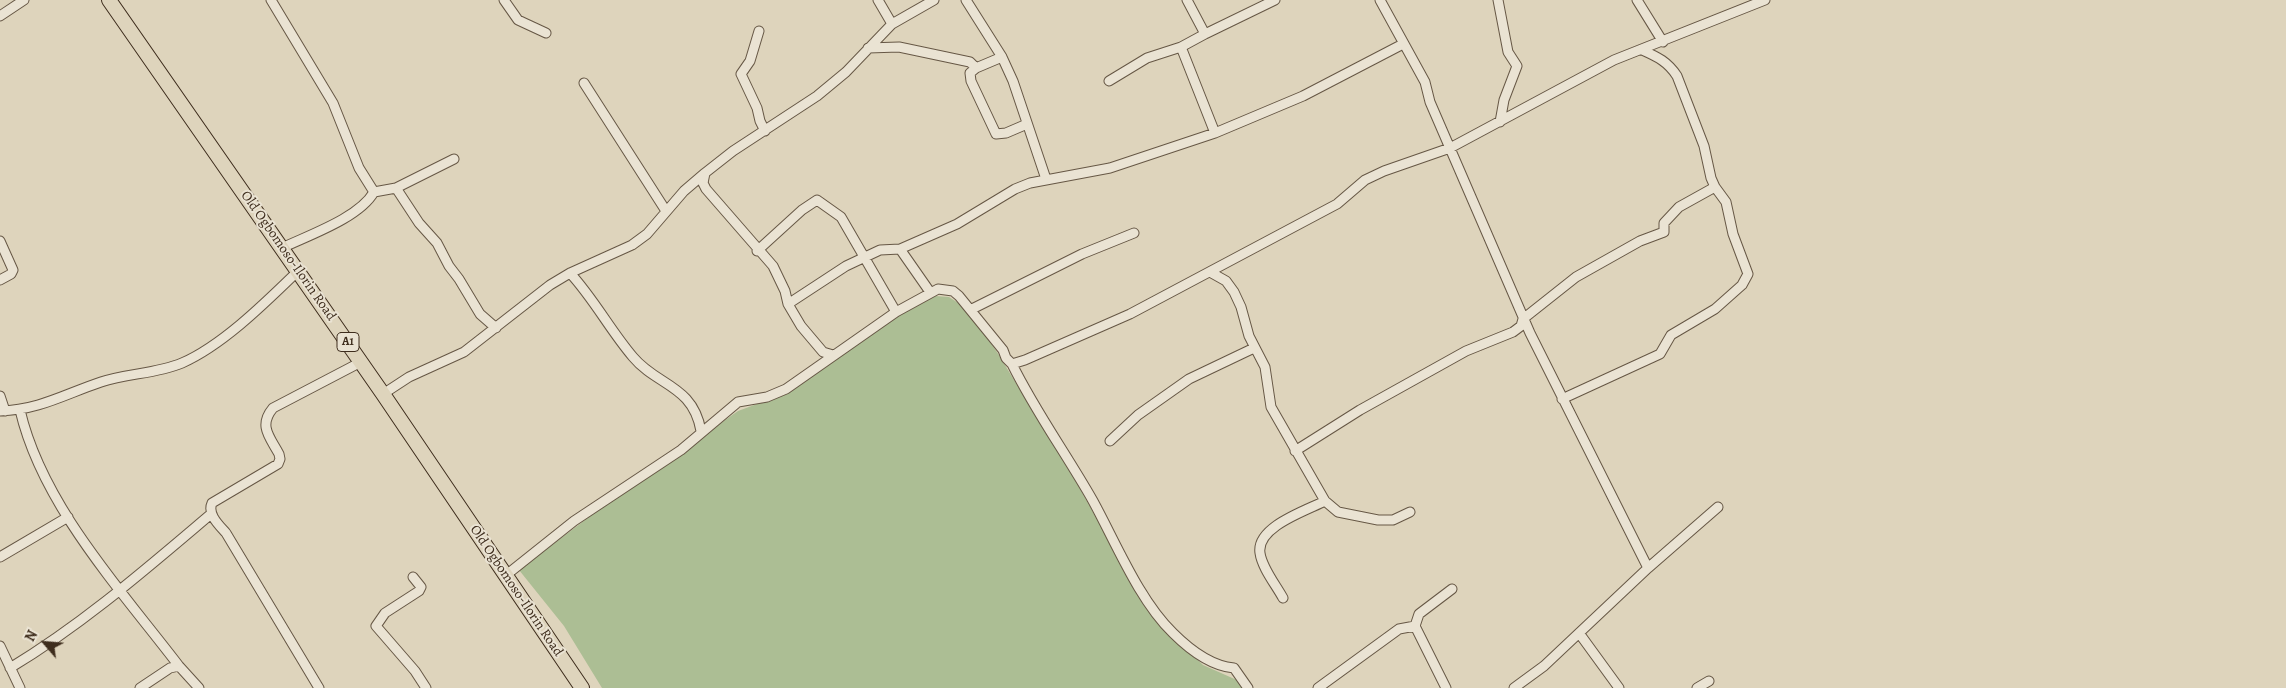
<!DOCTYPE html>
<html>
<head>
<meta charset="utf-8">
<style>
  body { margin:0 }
  #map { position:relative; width:2286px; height:688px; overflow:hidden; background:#ded4bc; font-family:Alegreya,serif }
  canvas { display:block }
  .north { position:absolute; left:20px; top:618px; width:50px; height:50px; -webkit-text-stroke:4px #eae3d3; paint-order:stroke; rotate:297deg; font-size:14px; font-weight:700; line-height:20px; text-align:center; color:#3e2d1d }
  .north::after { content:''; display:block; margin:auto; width:18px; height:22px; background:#3e2d1d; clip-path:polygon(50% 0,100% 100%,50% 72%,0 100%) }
</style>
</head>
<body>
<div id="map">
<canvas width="2286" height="688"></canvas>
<div class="north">N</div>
</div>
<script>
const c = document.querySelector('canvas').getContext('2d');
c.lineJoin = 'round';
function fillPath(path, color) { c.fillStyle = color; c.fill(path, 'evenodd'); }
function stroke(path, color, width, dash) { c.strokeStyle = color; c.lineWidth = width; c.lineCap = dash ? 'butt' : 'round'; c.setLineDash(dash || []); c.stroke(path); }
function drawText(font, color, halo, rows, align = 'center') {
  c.font = font + ' Alegreya,serif'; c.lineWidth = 4; c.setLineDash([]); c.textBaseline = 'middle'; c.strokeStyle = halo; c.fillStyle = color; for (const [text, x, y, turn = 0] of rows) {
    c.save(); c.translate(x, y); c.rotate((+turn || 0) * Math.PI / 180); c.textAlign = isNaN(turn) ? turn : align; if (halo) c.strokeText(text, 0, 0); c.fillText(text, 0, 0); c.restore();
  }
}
const green = new Path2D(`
  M 935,296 L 949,297 L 966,308 L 997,352 L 1078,485 L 1148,611 L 1203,665 L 1239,681 L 1244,688 L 602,688 L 564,626 L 519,570 L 618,495 L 738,411 L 784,394 L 894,317 Z`);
const minor = new Path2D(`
  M 271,0 L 333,103 L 359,168 L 374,192
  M 504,0 L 518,20 L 546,33
  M 878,0 L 892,24
  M 966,0 L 1002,57 L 1013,81 L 1046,179
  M 1187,0 L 1205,34 L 1181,47 L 1215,133
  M 1380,0 L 1425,82 L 1430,102 L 1530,333 L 1648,568 L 1544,666 L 1514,688
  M 1498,0 L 1508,52 L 1517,66 L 1504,100 L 1500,122
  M 1637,0 L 1663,42
  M 0,16 L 24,0
  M 759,31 L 750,61 L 741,74 L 757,108 L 760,121 L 765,131
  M 1205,34 L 1275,0
  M 868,48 L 899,47 L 970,62 L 976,68
  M 1002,57 L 976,68 L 970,73 L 971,81 L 996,134 L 1006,133 L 1027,124
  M 1109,81 L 1147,58 L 1181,47
  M 584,83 L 666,211
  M 705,173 L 703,183 L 706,189 L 773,266 L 785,291 L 788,304 L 801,326 L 823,352 L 833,355
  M 396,188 L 419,223 L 437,243 L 449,266 L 459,279 L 480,314 L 496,328
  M 374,192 L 396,188 L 454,159
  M 0,241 L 13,270 L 11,274 L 0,280
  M 282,248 C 309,235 359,218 374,192
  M 900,249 L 930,292
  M 757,251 L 802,210 L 817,200 L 841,217 L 896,312
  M 1210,272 L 1226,281 L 1234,292 L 1241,307 L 1249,336 L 1265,367 L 1271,407 L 1325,501 L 1338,512 L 1378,520 L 1393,520 L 1410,512
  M 570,273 C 594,299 610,330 633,357 C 657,386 693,385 701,431
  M 788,304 L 846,266 L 880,250 L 900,249 L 957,224 L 1015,189 L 1030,183 L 1110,168 L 1215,133 L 1303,96 L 1403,44
  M 972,309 L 1082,254 L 1134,233
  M 1012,364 C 1035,411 1067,455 1093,501 C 1116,543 1139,600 1173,633 C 1190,650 1211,666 1234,668 L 1248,688
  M 383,394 L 409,377 L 464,352 L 550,285 L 570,273 L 632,245 L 647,234 L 684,191 L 705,173 L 733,151 L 817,96 L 846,72 L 892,24 L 934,0
  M 0,396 L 5,411
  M 1562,399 L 1660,354 L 1671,335 L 1715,309 L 1742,285 L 1748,274 L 1733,234 L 1726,202 L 1715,187 L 1711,178 L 1704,146 L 1677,76 C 1668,62 1658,57 1642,50
  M 20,410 C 42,505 121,590 179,666 L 199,688
  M 0,411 C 39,410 65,394 101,382 C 128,373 156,374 182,363 C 223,345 266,302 298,271
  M 1110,441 L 1138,415 L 1189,379 L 1254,348
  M 1295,451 L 1360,410 L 1466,351 L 1513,332 L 1521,326 L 1523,319 L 1576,277 L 1640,241 L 1664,232 L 1664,223 L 1679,207 L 1715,187
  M 0,557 L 68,517
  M 1648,568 L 1718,507
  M 505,576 L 574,521 L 681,450 L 738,402 L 767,397 L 786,389 L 896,312 L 938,289 L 953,291 L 959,296 L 1003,350 L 1006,358 L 1012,364 L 1025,360 L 1130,314 L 1337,204 L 1365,180 L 1384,171 L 1450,148 L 1614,60 L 1765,0
  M 413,577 L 421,587 L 419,591 L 385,613 L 376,626 L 415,671 L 426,688
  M 1283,598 C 1276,585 1262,568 1260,553 C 1256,527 1305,511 1325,501
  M 1579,633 L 1619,688
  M 0,646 L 20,688
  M 10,668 C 83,624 146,569 211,514
  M 140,688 L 170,668 L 179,666
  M 319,688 L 226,533 C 219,525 207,514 212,503 L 278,464 L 280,459 L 279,454 C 270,437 258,426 273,408 L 361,362
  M 1318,688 L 1399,629 L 1415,626
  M 1446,688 L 1415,626 L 1419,614 L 1452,589
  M 1697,688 L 1709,681`);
const highway = new Path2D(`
  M 109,0 L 383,394 L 582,688`);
const shields = [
  [348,342,22]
];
const shieldNames = [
  ["A1",348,342]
];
const streetNames = [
  ["Old Ogbomoso-Ilorin Road",288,256,55],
  ["Old Ogbomoso-Ilorin Road",516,591,56]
];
fillPath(green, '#acbe94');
stroke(minor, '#665745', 11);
stroke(highway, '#3e2d1d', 16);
stroke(minor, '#eae3d3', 9);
stroke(highway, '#ded4bc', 14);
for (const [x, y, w] of shields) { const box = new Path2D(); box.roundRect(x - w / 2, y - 9.5, w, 19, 4); c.fillStyle = '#eae3d3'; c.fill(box); stroke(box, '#3e2d1d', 1); }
drawText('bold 12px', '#3e2d1d', null, shieldNames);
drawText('14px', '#3e2d1d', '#eae3d3', streetNames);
</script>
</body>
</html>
